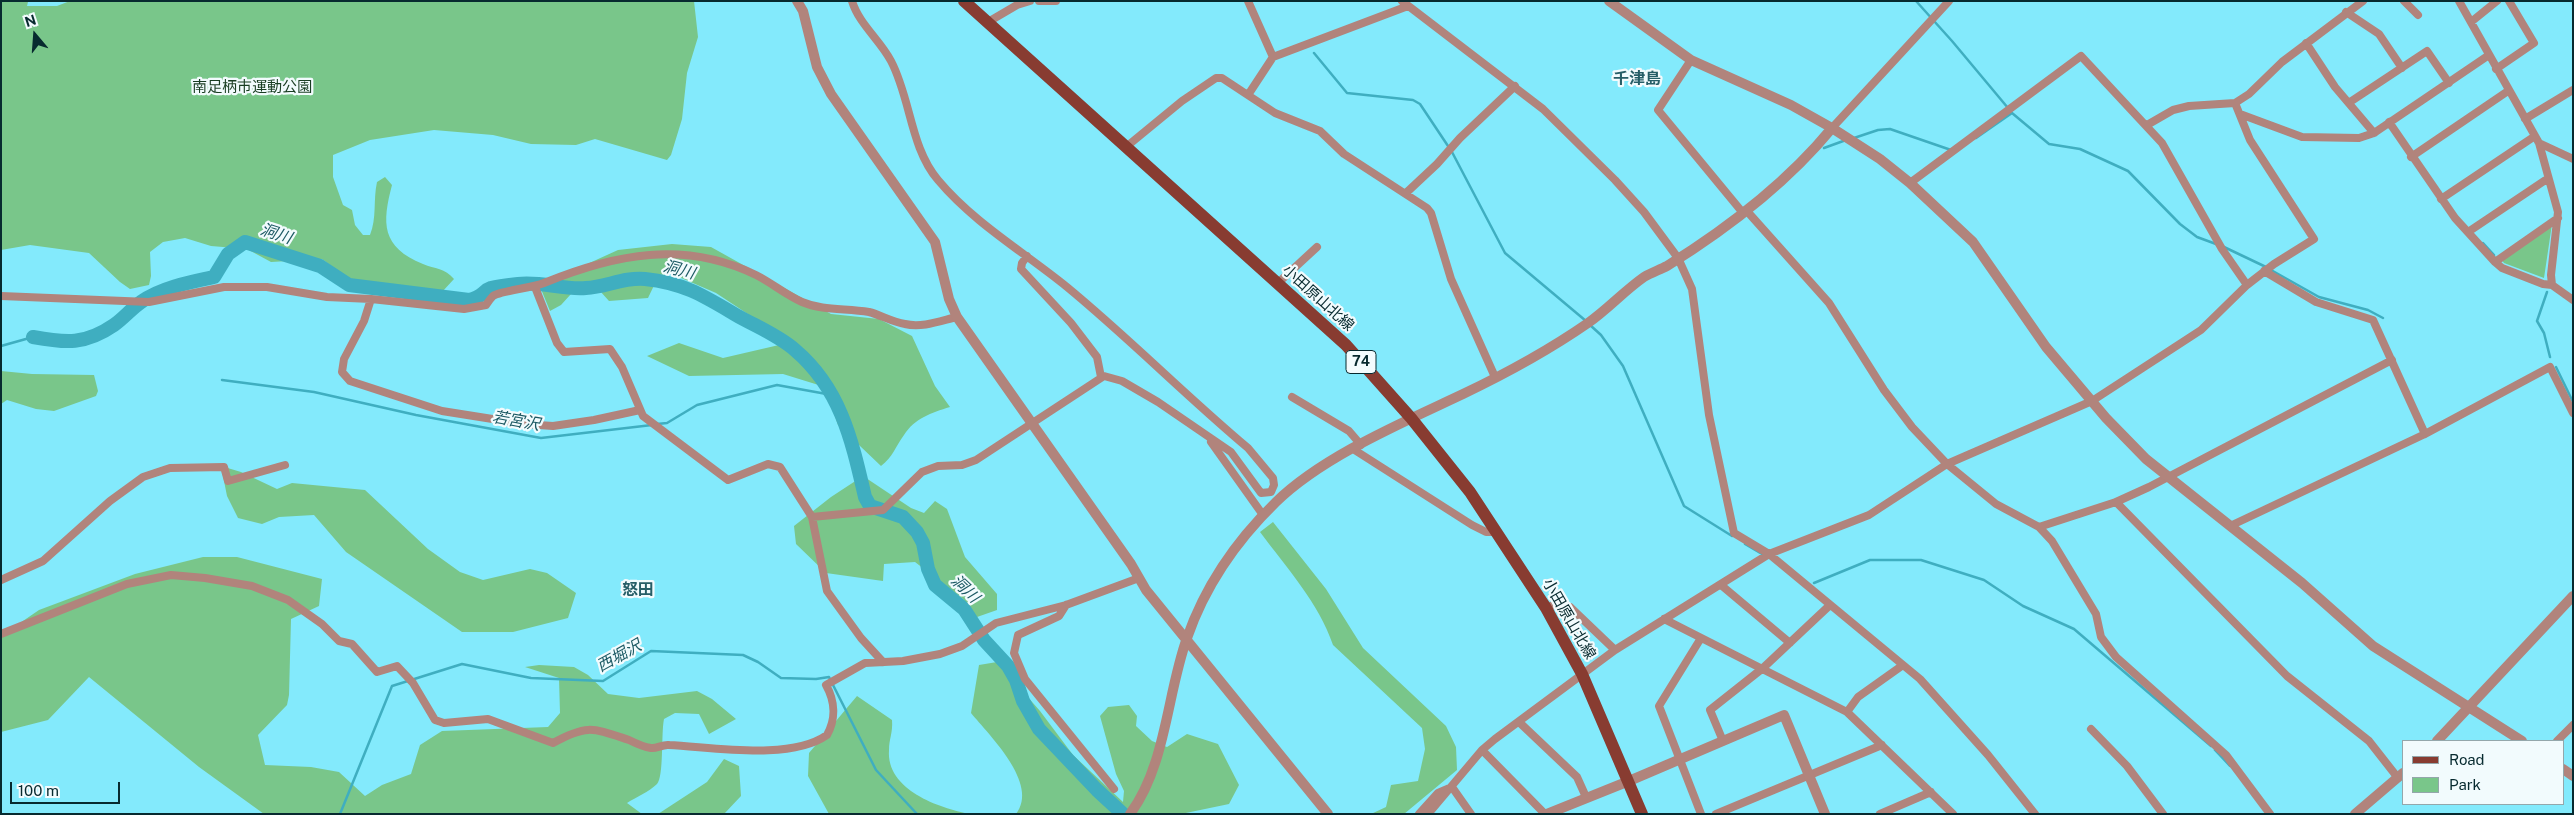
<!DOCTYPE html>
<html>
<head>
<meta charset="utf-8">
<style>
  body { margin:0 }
  #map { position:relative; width:2574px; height:815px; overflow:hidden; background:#83eafc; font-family:"Public Sans",sans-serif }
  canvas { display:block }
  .frame { position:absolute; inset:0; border:2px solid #072a2f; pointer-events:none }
  .legend { position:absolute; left:2402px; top:740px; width:162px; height:65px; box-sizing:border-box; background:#f2fbfd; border:1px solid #94a7ab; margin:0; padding:6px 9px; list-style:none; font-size:15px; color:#072a2f }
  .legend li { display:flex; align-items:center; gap:10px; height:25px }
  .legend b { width:25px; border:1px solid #94a7ab }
  .north { position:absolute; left:10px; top:10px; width:50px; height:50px; -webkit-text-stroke:4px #f2fbfd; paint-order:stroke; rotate:342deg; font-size:14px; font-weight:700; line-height:20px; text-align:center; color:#072a2f }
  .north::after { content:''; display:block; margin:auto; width:18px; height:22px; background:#072a2f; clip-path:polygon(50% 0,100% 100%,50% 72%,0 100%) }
  .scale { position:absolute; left:10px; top:782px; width:110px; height:22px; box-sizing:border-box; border:2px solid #072a2f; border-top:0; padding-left:6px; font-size:15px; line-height:18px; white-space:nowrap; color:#072a2f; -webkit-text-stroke:4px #f2fbfd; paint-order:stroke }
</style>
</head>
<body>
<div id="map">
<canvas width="2574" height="815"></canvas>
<div class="frame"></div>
<ul class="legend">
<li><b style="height:6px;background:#883c31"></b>Road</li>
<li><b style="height:14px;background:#79c68a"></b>Park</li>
</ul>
<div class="north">N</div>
<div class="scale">100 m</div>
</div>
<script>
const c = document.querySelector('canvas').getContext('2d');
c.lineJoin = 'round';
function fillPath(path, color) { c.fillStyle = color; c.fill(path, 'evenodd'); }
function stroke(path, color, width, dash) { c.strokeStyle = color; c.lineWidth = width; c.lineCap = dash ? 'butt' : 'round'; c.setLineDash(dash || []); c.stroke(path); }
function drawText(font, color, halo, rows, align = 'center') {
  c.font = font + ' "Public Sans","Noto Sans JP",sans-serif'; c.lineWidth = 4.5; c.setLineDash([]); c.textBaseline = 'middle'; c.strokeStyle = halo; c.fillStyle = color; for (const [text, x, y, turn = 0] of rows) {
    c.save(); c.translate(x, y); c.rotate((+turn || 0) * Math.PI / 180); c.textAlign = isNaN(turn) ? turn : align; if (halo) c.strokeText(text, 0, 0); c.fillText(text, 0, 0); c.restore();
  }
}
const green = new Path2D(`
  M 1,1 L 25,1 L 28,2 L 27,6 L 57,6 L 70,1 L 694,1 L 698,37 L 687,73 L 682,119 L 671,155 L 667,160 L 595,139 L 576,145 L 531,144 L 493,135 L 434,130 L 370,140 L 333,155 L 333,177 L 343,205 L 352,210 L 355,225 L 363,235 L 370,235 C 377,218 373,200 377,182 L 385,177 L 392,185 C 382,223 381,247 423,264 C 435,269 445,268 454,279 L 442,292 L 350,280 L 322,259 L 271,262 L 247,249 L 211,246 L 185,238 L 163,242 L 150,252 L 151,276 L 149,285 L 130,289 L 120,282 L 89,253 L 30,245 L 1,250 Z
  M 2552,224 L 2544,278 L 2504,263 L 2501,259 Z
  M 672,244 L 711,247 L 831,314 L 879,319 L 912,336 L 935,386 L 950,407 C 931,413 915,418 904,435 C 895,447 893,457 881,466 L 838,425 L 825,387 L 783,374 L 689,376 L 647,356 L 679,343 L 723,358 L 779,345 L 769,328 L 716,293 L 672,274 L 659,275 L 648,298 L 609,301 L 600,291 L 571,294 L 561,305 L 550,311 L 541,289 L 585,265 L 618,250 Z
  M 1,371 L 32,374 L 94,375 L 98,391 L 96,396 L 54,411 L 36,409 L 7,400 L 1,404 Z
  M 221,466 L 241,472 L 277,489 L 292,483 L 365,490 L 428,549 L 460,572 L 483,580 L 530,569 L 547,573 L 576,593 L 568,618 L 513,632 L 462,632 L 346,552 L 314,515 L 279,517 L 262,524 L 238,518 L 227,496 Z
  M 863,476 L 911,508 L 924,513 L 935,501 L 947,509 L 965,557 L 997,594 L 997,610 L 977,617 L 963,599 L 915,562 L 884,564 L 883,581 L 826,573 L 796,544 L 794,526 L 831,497 Z
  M 1273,522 L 1326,589 L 1363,648 L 1446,726 L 1456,747 L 1457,770 L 1404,814 L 1371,814 L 1386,807 L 1391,785 L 1418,781 L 1425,749 L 1422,728 L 1333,645 C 1319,603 1286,567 1260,532 Z
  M 203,557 L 237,557 L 322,579 L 319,606 L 291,619 L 289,695 L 287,705 L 258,735 L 265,765 L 311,767 L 339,772 L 365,796 L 382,785 L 411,774 L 420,745 L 442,731 L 548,727 L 560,713 L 559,678 L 525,667 L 539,665 L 574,667 L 588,675 L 608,694 L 639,698 L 697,691 L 712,699 L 736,719 L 709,734 L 699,714 L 675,713 L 664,719 C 661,733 664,777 657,784 C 649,792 636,797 627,803 L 642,814 L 264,814 L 199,767 L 89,677 L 48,720 L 1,732 L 1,636 L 39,610 L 135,574 Z
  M 997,662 L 1040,711 L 1073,755 L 1123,802 L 1124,791 L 1116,774 L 1100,716 L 1108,707 L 1129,705 L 1137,716 L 1136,726 L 1152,741 L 1167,747 L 1187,734 L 1218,744 L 1239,785 L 1229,804 L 1181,814 L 1016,814 C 1040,784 989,735 971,713 L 979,665 Z
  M 857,696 L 892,720 C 893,733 889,739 889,750 C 886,790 939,808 970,814 L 829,814 L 808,776 L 809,753 Z
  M 724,759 L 739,766 L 741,796 L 724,814 L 658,814 L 707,782 Z`);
const stream = new Path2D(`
  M 1916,1 L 1952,41 L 2008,108
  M 1314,53 L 1347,93 L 1413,100 L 1420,104 L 1452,152 L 1505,253 L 1586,321
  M 1854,138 L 1878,130 L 1890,129 L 1951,150
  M 1976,138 L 2012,113 L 2049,144 L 2080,149 L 2128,171 L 2180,224 L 2197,237 L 2216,244
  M 1824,148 L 1846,140
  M 2483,243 L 2494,255
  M 2224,247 L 2266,267
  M 2271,270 L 2319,297 L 2368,310 L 2383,318
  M 2547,292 L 2537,321 L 2544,333 L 2550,357
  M 1590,325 L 1601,335 L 1623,366 L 1684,506 L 1732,536
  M 1,346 L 33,337
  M 2556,367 L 2573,402
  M 222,380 L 314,392 L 416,415 L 541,438 L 652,425
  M 657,424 L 667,423 L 697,405 L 777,385 L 832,395
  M 1745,544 L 1762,554
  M 1814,583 L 1870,560 L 1921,560 L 1984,580 L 2023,606 L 2074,629 L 2211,746
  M 2215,750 L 2230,766
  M 340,814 L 392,686 L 462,664 L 531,678 L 603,681 L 651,651 L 743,655 L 758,662 L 781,678 L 816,679 L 829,677 L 876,770 L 917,814
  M 1118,814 L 1122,812`);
const river = new Path2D(`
  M 33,337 C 66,343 85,345 114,325 C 124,318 131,309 141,302 C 160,288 190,282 214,277 L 228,254 L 245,242 L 320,266 L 349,285 L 469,300 C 484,297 482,291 491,288 C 499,286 509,285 518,284 C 541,281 563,290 586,288 C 606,287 624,277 645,279 C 684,283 704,296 736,315 C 755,326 778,335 795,350 C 841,389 852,441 865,497 L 870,506 L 903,517 L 917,532 L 923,543 L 928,569 L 935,585 L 964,609 L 984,640 L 1008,666 L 1016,680 L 1023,701 L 1039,729 L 1097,790 L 1123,814`);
const minor = new Path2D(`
  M 1039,1 L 1056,1
  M 1248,1 L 1273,57
  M 1402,1 L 1543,109 L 1615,180 L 1644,212 L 1678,258 L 1692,289 L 1709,415 L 1734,533 L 1769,554 L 1920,679 L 1988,755 L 2035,814
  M 2404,1 L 2418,15
  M 2459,1 L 2539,143 L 2558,212 L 2551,275 L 2552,285
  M 2346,12 L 2379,34 L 2402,68
  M 988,22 L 1017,5 L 1030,1
  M 2471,22 L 2497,1
  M 2306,43 L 2335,87 L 2374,133 L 2489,55
  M 1691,60 L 1658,110 L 1743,213
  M 2496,69 L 2534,43 L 2509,1
  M 1248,95 L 1273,57 L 1408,6
  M 2350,102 L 2427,51 L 2449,83
  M 2240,114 L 2302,137 L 2359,138 L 2374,133
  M 2525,119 L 2573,90
  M 2389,122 L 2455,218 L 2495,262 L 2502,268 L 2543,284 L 2552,285 L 2573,300
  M 2147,125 L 2173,110 L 2189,106 L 2235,103 L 2249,94 L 2282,62 L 2363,1
  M 1832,128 L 1949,1
  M 2539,143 L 2573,159
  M 1126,147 L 1182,101 L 1216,78 L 1222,78 L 1275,113 L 1320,131 L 1344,154 L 1427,208 L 1431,213 L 1451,279 L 1495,377
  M 2411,157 L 2508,91
  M 1910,183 L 2081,56 L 2162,143 L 2222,249 L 2247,285
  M 1406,193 L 1437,164 L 1460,138 L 1515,86
  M 2441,199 L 2535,136
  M 1746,210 L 1829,303 L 1884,390 L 1912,427 L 1947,464 L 1996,504 L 2039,527 L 2052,541 L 2096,614 L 2101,637 L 2116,657 L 2226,755 L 2270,814
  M 2468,232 L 2547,179
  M 1027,256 L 1022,263 L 1021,269 L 1071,323 L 1097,357 L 1101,377
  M 2495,262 L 2558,218
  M 2264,271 L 2316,302 L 2373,320 L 2425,434
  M 1278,283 L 1317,247
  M 535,287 L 557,343 L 564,352 L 610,349 L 622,367 L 643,416 L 728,480 L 768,464 L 780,467 L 812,517 L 827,591 L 861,638 L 883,662
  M 1,296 L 149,302 L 224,287 L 267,287 L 327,297 L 371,299 L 464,309 L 486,305 C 488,302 491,298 493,296 C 500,291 532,288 544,283 C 615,254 684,240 756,275 C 772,283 786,295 802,302 C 823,311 846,308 869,312 C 881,315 892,322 905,324 C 922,328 940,321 957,317
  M 371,299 L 364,321 L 344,359 L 342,372 L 350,381 L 442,411 L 524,424 L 553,426 L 594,420 L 640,410
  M 1292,397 L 1349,431 L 1361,445
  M 1211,442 L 1263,515
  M 1353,449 L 1472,525 L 1486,532 L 1497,532
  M 2116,502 L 2287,676 L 2369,741 L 2398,778
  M 812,517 L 883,510 L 922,472 L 938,466 L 962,465 L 976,460 L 1104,376 L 1122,381 L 1158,402 L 1231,452 L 1261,493 L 1271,492 L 1274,485 L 1273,478 L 1248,448 C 1186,396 1129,338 1067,287 C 1024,252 974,223 938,180 C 910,147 911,99 891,61 C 880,40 859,24 852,1
  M 2230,526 L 2425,434 L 2550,367 L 2573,413
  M 2039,527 L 2116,502 L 2149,487 L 2392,360
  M 1,580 L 43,561 L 110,501 L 143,477 L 170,468 L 224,467 L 228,481 L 285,465
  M 1721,585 L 1790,643
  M 1066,605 L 1059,616 L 1018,635 L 1014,653 L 1025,679 L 1114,789
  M 1546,608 L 1556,604 L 1570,607 L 1615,650
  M 1664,619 L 1847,712 L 1953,814
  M 1,634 L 127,584 L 171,575 L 205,578 L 252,586 L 288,600 L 322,624 L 339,641 L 352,644 L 377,672 L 397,666 L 413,683 L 435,720 L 444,723 L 488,719 L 553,743 C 587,724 593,728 629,740 C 635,743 644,747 651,748 C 656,749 663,744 669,745 C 713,747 790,761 827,735 C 836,719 835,701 826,685 L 865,663 L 903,661 L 940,654 L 962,646 L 996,623 L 1066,605 L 1139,578
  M 1701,638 L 1659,706 L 1701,814
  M 1847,712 L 1858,697 L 1903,665
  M 1519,722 L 1577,777 L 1586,797
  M 2091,729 L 2127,766 L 2163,814
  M 1723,741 L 1710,710 L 1763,668 L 1830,605
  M 2557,741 L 2573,725
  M 1482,750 L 1545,814
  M 1419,814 L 1438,793 L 1452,787 L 1471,814
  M 1428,814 L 1482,750 L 1495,739 L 1615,650 L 1769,554 L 1869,515 L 1947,464 L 2092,401 L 2201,330 L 2247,285 L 2274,264 L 2314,239 L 2250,140 L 2235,103
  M 1716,814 L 1882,745
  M 1880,814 L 1931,792`);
const tertiary = new Path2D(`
  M 797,1 L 803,11 L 817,67 L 831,94 L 935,242 L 949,299 L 957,317 L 1131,564 L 1146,590 L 1328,814
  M 1609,1 L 1691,60 L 1791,105 L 1832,128 L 1880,159 L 1910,183 L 1973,242 L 2046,347 L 2106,418 L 2146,459 L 2302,583 L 2373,646 L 2522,741
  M 2437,741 L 2573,596
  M 2563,769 L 2573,776
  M 1130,814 C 1166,766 1167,693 1187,638 C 1205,586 1237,540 1276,502 C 1323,456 1404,422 1463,394 C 1505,374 1549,350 1588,323 C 1608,309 1624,291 1644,277 C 1651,273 1659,270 1667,266 C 1728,228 1786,184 1832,128
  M 1547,814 L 1629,781 L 1784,715 L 1825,814
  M 2355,814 L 2403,773`);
const primary = new Path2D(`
  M 964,1 L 1346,345 L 1411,418 L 1470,492 L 1546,608 L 1582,674 L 1642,814`);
const shields = [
  [1361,362,30]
];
const shieldNames = [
  ["74",1361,362]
];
const parkNames = [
  ["南足柄市運動公園",252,87]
];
const streetNames = [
  ["小田原山北線",1318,298,42],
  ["小田原山北線",1569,619,60]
];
const neighbourhoodNames = [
  ["千津島",1637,79],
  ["怒田",638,590]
];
const waterNames = [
  ["洞川",276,234,18],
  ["洞川",679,270,15],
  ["若宮沢",516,421,10],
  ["洞川",965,589,44],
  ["西堀沢",619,656,-29]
];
fillPath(green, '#79c68a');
stroke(stream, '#3faec0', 2.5);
stroke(river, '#3faec0', 14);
stroke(minor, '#b1847c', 8);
stroke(tertiary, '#b1847c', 10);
stroke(primary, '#883c31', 12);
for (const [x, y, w] of shields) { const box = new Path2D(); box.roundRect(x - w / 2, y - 11.5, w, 23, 4); c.fillStyle = '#f2fbfd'; c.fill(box); stroke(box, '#072a2f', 1); }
drawText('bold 14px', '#072a2f', null, shieldNames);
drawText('15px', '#193d22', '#f2fbfd', parkNames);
drawText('15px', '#072a2f', '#f2fbfd', streetNames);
drawText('bold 16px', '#265e67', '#f2fbfd', neighbourhoodNames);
drawText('italic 16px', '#1d5a64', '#f2fbfd', waterNames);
</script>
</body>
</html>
